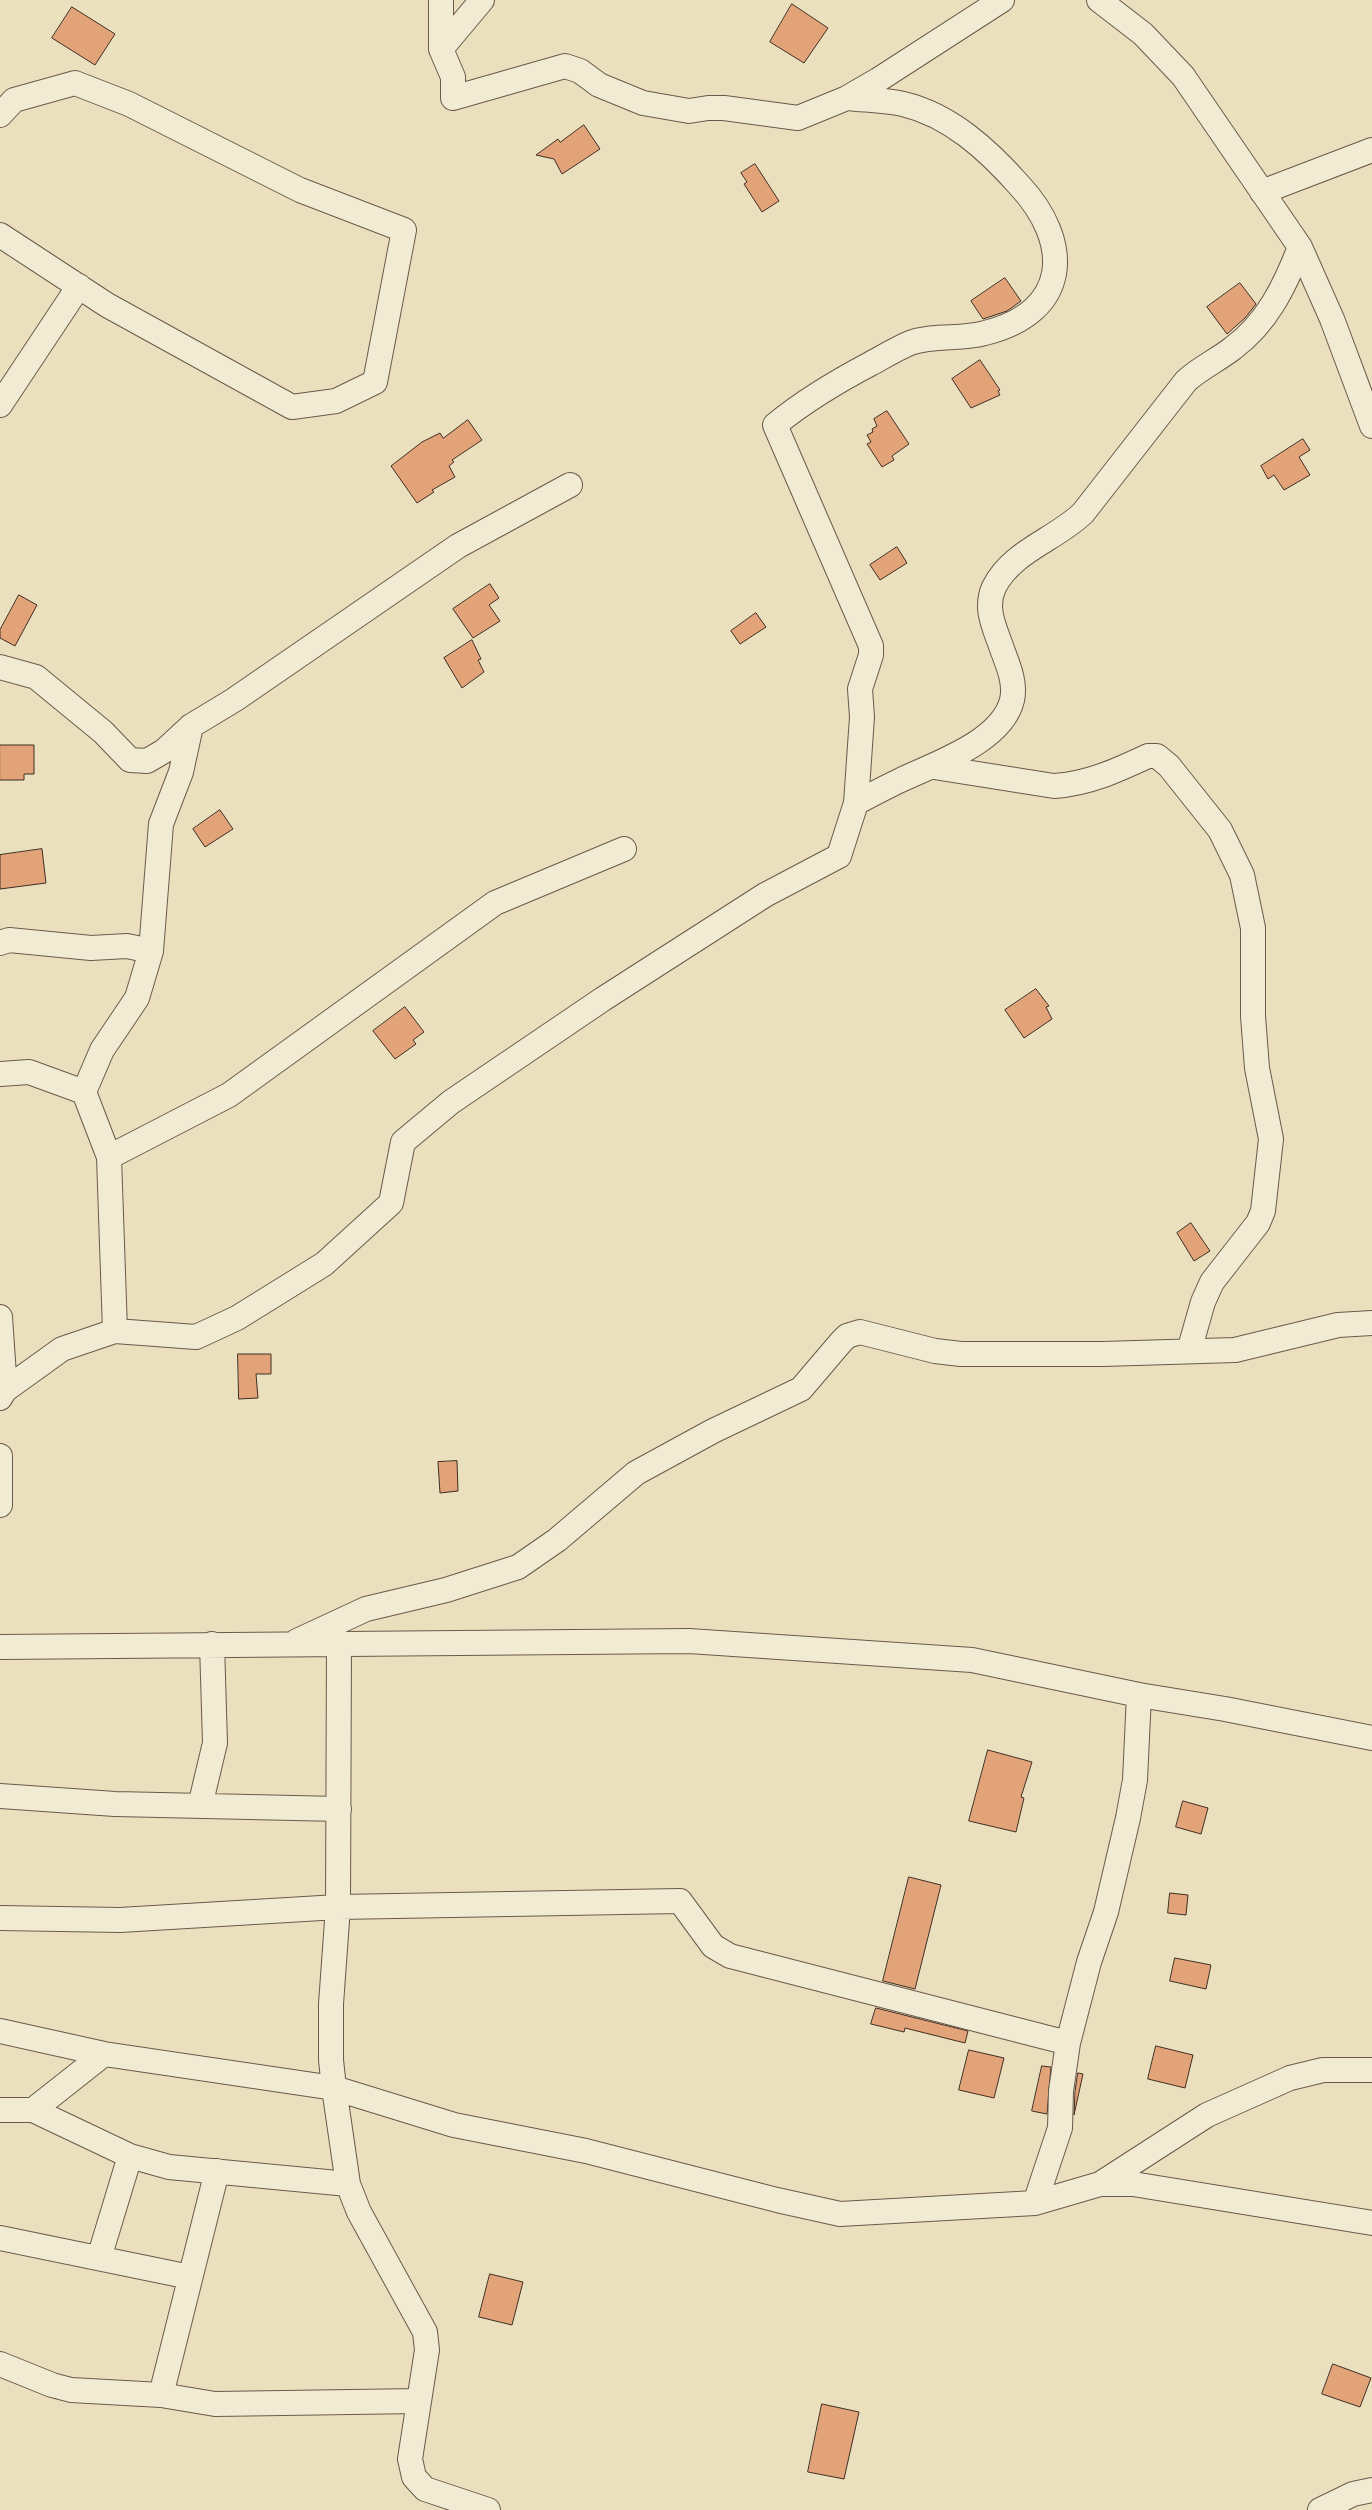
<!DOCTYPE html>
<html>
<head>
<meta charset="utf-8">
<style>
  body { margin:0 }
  canvas { display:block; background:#ebe0bd }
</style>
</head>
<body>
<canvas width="1372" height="2510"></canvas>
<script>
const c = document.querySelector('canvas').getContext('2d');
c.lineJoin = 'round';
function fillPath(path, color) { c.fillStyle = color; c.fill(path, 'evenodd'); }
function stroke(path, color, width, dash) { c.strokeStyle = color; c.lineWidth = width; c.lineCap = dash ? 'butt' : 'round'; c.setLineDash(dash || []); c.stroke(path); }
const building = new Path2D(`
  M 792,4 L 828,28 L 804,63 L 770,42 Z
  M 72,7 L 115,34 L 95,65 L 52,38 Z
  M 584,125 L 600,149 L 562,174 L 554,159 L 536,155 L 558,139 L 560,142 Z
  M 755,164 L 779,201 L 762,212 L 744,184 L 747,182 L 741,173 Z
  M 1005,278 L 1021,301 L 1007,311 L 983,319 L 971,301 Z
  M 1240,283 L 1256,304 L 1245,318 L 1227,334 L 1207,307 Z
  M 980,360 L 1000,390 L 998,391 L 1000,395 L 971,408 L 952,379 Z
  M 887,411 L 909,444 L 892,456 L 894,460 L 882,467 L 867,444 L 871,442 L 867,435 L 873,432 L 872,429 L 877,426 L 874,419 Z
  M 468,420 L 482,440 L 452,460 L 454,462 L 449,466 L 455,477 L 432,490 L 434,492 L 417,503 L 391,466 L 422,442 L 440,433 L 443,438 Z
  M 1303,439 L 1310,450 L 1299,457 L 1310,475 L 1284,490 L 1274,475 L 1268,479 L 1261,466 Z
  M 897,547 L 907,563 L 880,580 L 870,565 Z
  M 490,584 L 499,598 L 489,605 L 500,621 L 473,638 L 453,609 Z
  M 19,595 L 37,605 L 15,646 L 0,638 L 0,630 Z
  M 756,613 L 766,627 L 740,644 L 731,631 Z
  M 472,640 L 481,659 L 478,660 L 484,672 L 462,688 L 444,658 Z
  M 0,745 L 34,745 L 34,774 L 24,774 L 24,780 L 0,780 Z
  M 220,810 L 233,829 L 205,847 L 193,829 Z
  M 42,849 L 46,883 L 0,889 L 0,855 Z
  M 1036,989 L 1049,1006 L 1046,1007 L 1052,1019 L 1024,1038 L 1005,1010 Z
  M 405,1007 L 424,1032 L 413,1040 L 416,1044 L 395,1059 L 373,1031 Z
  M 1191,1223 L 1210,1251 L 1194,1261 L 1177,1233 Z
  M 238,1354 L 271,1354 L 271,1374 L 256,1374 L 258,1398 L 239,1399 Z
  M 457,1461 L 458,1491 L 440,1493 L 438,1462 Z
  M 988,1750 L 1032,1762 L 1021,1797 L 1024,1798 L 1016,1832 L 969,1821 Z
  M 1183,1801 L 1208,1808 L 1201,1834 L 1176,1827 Z
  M 909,1877 L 941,1885 L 915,1989 L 883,1981 Z
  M 1170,1893 L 1188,1895 L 1186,1915 L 1168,1913 Z
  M 1175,1958 L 1211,1965 L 1206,1989 L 1170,1981 Z
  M 876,2008 L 968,2031 L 965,2043 L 905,2028 L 904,2032 L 871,2024 Z
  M 1156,2046 L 1193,2055 L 1185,2088 L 1148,2079 Z
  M 969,2050 L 1004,2058 L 994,2098 L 959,2090 Z
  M 1042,2066 L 1051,2067 L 1047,2114 L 1032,2111 Z
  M 1078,2073 L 1083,2074 L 1074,2115 L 1075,2092 Z
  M 490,2274 L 523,2282 L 512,2325 L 479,2317 Z
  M 1333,2364 L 1371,2378 L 1360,2407 L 1322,2394 Z
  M 822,2404 L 859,2412 L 844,2479 L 808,2472 Z`);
const minor = new Path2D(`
  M 441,0 L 441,49 L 453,77 L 453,98 L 565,66 L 580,71 L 599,85 L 643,103 L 689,111 L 708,108 L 724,108 L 798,118 L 847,98 L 878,80 L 1002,0
  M 1099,0 L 1143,34 L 1183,76 L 1300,247 L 1332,319 L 1372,426
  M 441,49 L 482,0
  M 0,115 L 14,100 L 75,83 L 129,104 L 300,190 L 404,230 L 375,382 L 336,401 L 292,407 L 107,305 L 0,235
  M 1262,192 L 1372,150
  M 0,405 L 79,286
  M 0,667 L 36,677 L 103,732 L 130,760 L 147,761 L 164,751 L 191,726 L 234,700 L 458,546 L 570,485
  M 934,767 L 1054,786 C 1088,784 1118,770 1148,756 L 1157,756 L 1169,766 L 1220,830 L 1242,875 L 1253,928 L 1253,1016 L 1257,1068 L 1271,1139 L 1263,1211 L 1258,1223 L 1212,1282 L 1203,1302 L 1189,1351
  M 856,803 C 871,795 886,787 901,780 C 934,764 1002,742 1012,700 C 1016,683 1008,665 1002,649 C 995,628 984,609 994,587 C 1012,551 1055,540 1083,513 L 1186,381 C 1200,368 1218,360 1233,348 C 1267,323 1285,286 1300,247
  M 0,943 L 9,940 L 91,948 L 127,946 L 151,951
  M 0,1074 L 29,1072 L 84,1092 L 102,1050 L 137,998 L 151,951 L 161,824 L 181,772 L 191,726
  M 84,1092 L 109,1157 L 115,1331
  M 109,1157 L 229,1095 L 495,903 L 624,849
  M 0,1317 L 5,1390 L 0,1398
  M 5,1390 L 62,1349 L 115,1331 L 196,1337 L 237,1318 L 324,1264 L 391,1203 L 403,1142 L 451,1102 L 603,999 L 765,895 L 839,856 L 856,803 L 862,717 L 860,689 L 871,655 L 871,646 L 775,425 C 804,401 836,382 870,364 C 883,357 896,349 910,343 C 935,334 960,340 985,333 C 1070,312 1073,243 1019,185 C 988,150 950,115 903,104 C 885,100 865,100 847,98
  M 0,1456 L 0,1505
  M 297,1641 L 366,1609 L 446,1590 L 518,1567 L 557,1540 L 636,1473 L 713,1431 L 801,1389 L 841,1342 L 847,1336 L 860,1332 L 935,1351 L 961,1354 L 1103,1354 L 1235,1350 L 1338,1325 L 1372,1323
  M 339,1643 L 338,1907 L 331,2004 L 331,2060 L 334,2088 L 348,2184 L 359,2212 L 425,2332 L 427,2350 L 410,2459 L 414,2477 L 425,2489 L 488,2510
  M 0,1647 L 689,1641 L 972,1660 L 1139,1695 L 1225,1709 L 1372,1738
  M 0,1796 L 115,1804 L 339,1809
  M 200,1806 L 215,1743 L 212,1644
  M 0,1918 L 120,1920 L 338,1907 L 680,1901 L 713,1946 L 730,1956 L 1068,2043
  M 0,2031 L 104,2054 L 334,2088 L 454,2125 L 586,2151 L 777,2200 L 840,2214 L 1035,2203 L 1100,2184 L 1133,2184 L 1372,2223
  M 0,2110 L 33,2110 L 130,2156 L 169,2167 L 348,2184
  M 33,2110 L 104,2054
  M 1100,2184 L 1207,2115 L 1290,2078 L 1323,2070 L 1372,2070
  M 1035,2203 L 1060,2128 L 1061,2091 L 1068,2043 L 1089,1962 L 1106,1912 L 1128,1818 L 1135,1780 L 1139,1695
  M 0,2238 L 190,2277
  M 99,2258 L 130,2156
  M 0,2364 L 52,2385 L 71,2390 L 161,2395 L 215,2404 L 419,2401
  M 161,2395 L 217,2171
  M 1320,2510 L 1353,2494 L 1372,2490`);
fillPath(building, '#e3a379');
stroke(building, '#3f2e25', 1);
stroke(minor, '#6a5a4b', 26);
stroke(minor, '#f2ebd4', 24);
</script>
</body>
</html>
